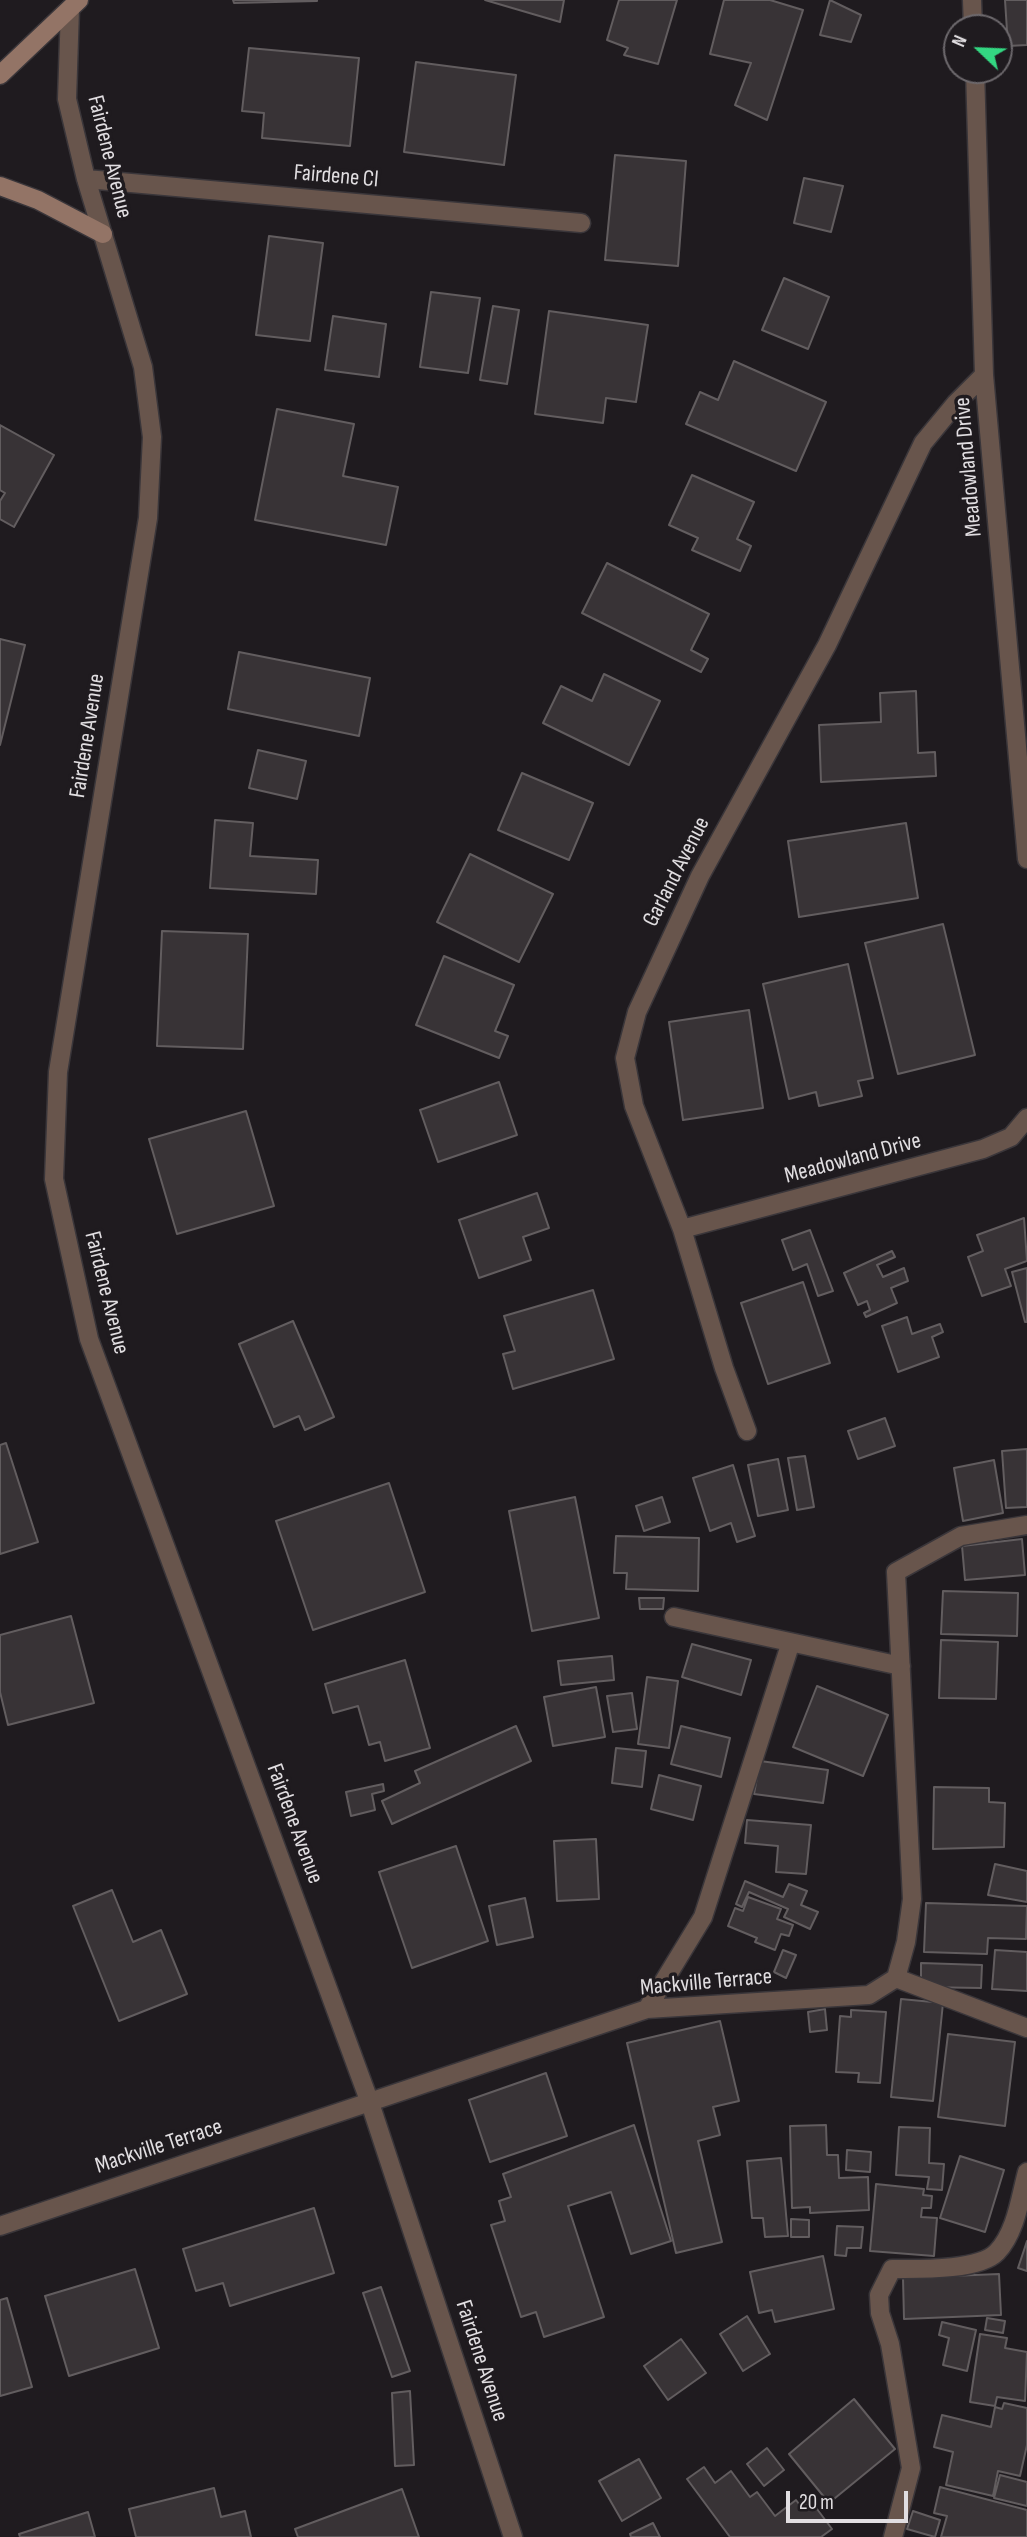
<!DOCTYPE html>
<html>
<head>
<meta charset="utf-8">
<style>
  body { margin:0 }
  #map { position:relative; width:1027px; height:2537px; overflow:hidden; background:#1f1b1f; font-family:"Sofia Sans Condensed",sans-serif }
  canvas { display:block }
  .north { position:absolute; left:943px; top:14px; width:70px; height:70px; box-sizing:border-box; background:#1f1b1f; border:2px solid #6d696d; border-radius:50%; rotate:293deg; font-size:19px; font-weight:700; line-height:28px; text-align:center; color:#e1dee1 }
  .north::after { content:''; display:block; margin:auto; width:24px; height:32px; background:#33d882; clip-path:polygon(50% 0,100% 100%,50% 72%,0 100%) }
  .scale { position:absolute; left:786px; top:2491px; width:122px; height:32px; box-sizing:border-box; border:4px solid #e1dee1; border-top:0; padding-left:9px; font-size:21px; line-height:24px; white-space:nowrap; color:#e1dee1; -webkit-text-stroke:5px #1f1b1f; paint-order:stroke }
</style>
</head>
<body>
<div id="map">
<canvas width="1027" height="2537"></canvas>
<div class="north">N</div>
<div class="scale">20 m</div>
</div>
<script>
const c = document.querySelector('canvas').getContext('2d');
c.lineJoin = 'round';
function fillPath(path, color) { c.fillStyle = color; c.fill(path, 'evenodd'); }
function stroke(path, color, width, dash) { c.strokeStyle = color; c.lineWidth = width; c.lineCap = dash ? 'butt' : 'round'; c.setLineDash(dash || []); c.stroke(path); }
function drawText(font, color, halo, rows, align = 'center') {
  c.font = font + ' "Sofia Sans Condensed",sans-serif'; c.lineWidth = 7; c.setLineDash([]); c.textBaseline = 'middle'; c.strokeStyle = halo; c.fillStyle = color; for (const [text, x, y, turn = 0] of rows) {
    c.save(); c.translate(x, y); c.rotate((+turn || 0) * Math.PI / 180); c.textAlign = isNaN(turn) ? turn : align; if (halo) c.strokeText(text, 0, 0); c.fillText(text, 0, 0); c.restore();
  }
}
const building = new Path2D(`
  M 233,0 L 317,0 L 317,1 L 234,3 Z
  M 485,0 L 564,0 L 560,22 Z
  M 619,0 L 677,0 L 658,64 L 624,55 L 628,48 L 607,40 Z
  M 724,0 L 770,0 L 803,10 L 767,120 L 735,105 L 751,63 L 710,54 Z
  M 830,0 L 861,15 L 851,42 L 820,35 Z
  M 1005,0 L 1027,0 L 1027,45 L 1008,46 Z
  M 249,48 L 359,58 L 350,146 L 262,138 L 264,113 L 242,111 Z
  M 416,62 L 516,75 L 504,165 L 404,152 Z
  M 615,155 L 686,161 L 678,266 L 605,260 Z
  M 804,178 L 843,186 L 831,232 L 794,223 Z
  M 269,236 L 323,243 L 310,341 L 256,335 Z
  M 784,278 L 829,297 L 808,349 L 762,330 Z
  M 431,292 L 480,298 L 468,373 L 420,367 Z
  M 493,306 L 519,310 L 507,384 L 480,380 Z
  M 549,311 L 648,325 L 636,402 L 606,398 L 603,423 L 535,414 Z
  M 333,316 L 386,324 L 379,377 L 325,370 Z
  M 734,361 L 826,402 L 796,471 L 686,424 L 700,392 L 718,400 Z
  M 277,409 L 354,424 L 343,476 L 398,487 L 386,545 L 255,520 Z
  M 0,425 L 54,455 L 14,527 L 0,519 L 0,501 L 5,493 L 0,490 Z
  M 692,475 L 754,502 L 737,539 L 751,546 L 740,571 L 692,550 L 698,538 L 669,525 Z
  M 607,563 L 709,614 L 691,650 L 708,659 L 701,672 L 582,613 Z
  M 0,639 L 25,645 L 0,745 Z
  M 239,652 L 370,678 L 359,736 L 228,709 Z
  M 604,674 L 660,701 L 629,765 L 543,723 L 561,686 L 592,701 Z
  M 916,691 L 918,753 L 935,752 L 936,776 L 821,782 L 819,725 L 881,722 L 880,693 Z
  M 258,750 L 306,761 L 297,799 L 249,788 Z
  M 522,773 L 593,803 L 569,860 L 498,830 Z
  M 215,820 L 253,823 L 250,856 L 318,860 L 316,894 L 210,888 Z
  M 906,823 L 918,898 L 799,917 L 788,841 Z
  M 470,854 L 553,894 L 519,962 L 437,922 Z
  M 943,924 L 975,1055 L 898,1074 L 865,943 Z
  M 162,931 L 248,934 L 243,1049 L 157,1046 Z
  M 444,956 L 514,985 L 495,1031 L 508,1036 L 499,1058 L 416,1025 Z
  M 848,964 L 873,1078 L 858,1081 L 862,1096 L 819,1106 L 816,1092 L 789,1099 L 763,984 Z
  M 749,1010 L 763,1108 L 683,1120 L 669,1022 Z
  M 499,1082 L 517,1135 L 438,1162 L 420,1110 Z
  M 246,1111 L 274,1206 L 177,1234 L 149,1139 Z
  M 537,1193 L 549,1228 L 523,1237 L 531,1260 L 479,1278 L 459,1220 Z
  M 1024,1218 L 1027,1261 L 1005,1269 L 1011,1286 L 982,1296 L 968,1257 L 983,1251 L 977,1235 Z
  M 810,1230 L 833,1291 L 818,1296 L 807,1264 L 793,1270 L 782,1240 Z
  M 892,1251 L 895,1257 L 877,1265 L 883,1277 L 904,1268 L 908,1281 L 891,1288 L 897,1303 L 866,1317 L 864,1313 L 870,1310 L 867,1301 L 858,1305 L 844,1273 Z
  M 1027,1268 L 1027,1322 L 1025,1322 L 1012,1272 Z
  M 803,1282 L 830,1363 L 768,1384 L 741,1303 Z
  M 593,1290 L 614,1359 L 513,1389 L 503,1354 L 515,1351 L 504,1316 Z
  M 907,1317 L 912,1334 L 940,1324 L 943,1332 L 932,1337 L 939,1357 L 898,1372 L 882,1326 Z
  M 293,1321 L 334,1417 L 305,1430 L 299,1416 L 274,1427 L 239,1344 Z
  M 885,1418 L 895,1446 L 858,1459 L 848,1431 Z
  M 6,1443 L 38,1542 L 0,1554 L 0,1445 Z
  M 1027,1449 L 1027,1507 L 1006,1508 L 1002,1451 Z
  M 805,1456 L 814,1507 L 797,1510 L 788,1458 Z
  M 778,1459 L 788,1510 L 758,1516 L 748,1465 Z
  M 994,1460 L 1003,1513 L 963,1521 L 954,1468 Z
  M 733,1465 L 755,1536 L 737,1542 L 731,1523 L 710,1531 L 693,1478 Z
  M 389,1483 L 425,1592 L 313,1630 L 276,1521 Z
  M 575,1497 L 599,1618 L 532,1631 L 509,1511 Z
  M 662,1497 L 670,1522 L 644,1531 L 636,1506 Z
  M 616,1536 L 699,1538 L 698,1591 L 626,1589 L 627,1573 L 614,1573 Z
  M 1022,1539 L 1025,1575 L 965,1580 L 962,1546 Z
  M 943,1591 L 1018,1593 L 1017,1636 L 941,1634 Z
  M 639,1598 L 664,1598 L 663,1609 L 640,1609 Z
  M 71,1616 L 94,1703 L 8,1725 L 0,1692 L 0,1635 Z
  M 941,1640 L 998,1642 L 996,1699 L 939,1698 Z
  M 692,1644 L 751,1660 L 741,1695 L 682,1677 Z
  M 612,1656 L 614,1680 L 561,1685 L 558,1661 Z
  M 405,1660 L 430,1748 L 385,1761 L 380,1742 L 369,1745 L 358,1706 L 333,1713 L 325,1684 Z
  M 647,1677 L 678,1681 L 669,1748 L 638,1744 Z
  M 817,1686 L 888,1715 L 863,1776 L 793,1747 Z
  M 596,1687 L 605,1737 L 553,1746 L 544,1697 Z
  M 632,1693 L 637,1729 L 613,1732 L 607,1696 Z
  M 516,1726 L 531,1761 L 392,1824 L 382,1801 L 420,1783 L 415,1771 Z
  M 681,1726 L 730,1738 L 721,1777 L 671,1764 Z
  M 616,1748 L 646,1751 L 642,1787 L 612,1783 Z
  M 760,1761 L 828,1770 L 823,1803 L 754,1794 Z
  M 659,1775 L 701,1786 L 693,1820 L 651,1809 Z
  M 383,1784 L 384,1791 L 372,1794 L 375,1810 L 351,1816 L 346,1792 Z
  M 934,1787 L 989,1788 L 989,1802 L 1005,1803 L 1004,1847 L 933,1849 Z
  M 747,1820 L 811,1825 L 806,1874 L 776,1872 L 778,1846 L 745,1843 Z
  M 596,1839 L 599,1899 L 557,1901 L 554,1841 Z
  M 456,1846 L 488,1941 L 412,1968 L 379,1872 Z
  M 995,1864 L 1027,1871 L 1027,1902 L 988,1895 Z
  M 745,1881 L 783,1897 L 789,1884 L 807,1891 L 801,1905 L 818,1912 L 810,1929 L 784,1917 L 788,1909 L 749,1892 L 742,1907 L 736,1904 Z
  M 112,1890 L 133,1942 L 161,1930 L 187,1994 L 119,2021 L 73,1906 Z
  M 748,1897 L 781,1909 L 777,1919 L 793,1925 L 789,1936 L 781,1934 L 775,1950 L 755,1942 L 757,1938 L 728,1926 L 735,1908 L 743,1911 Z
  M 525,1898 L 533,1937 L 497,1945 L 489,1906 Z
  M 926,1903 L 1027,1906 L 1026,1939 L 988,1938 L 987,1954 L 924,1952 Z
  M 783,1950 L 796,1955 L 786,1978 L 774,1972 Z
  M 995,1950 L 1027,1952 L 1027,1991 L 992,1989 Z
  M 921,1963 L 982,1965 L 981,1988 L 921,1987 Z
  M 901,1999 L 943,2003 L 933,2101 L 891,2097 Z
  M 825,2009 L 827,2030 L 810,2032 L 808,2012 Z
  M 851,2010 L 886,2012 L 880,2083 L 858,2082 L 859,2073 L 836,2072 L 840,2016 L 851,2017 Z
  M 720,2021 L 739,2101 L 713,2107 L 720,2135 L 698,2141 L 722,2242 L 676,2253 L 627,2043 Z
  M 948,2034 L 1015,2042 L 1005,2126 L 938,2117 Z
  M 546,2073 L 567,2136 L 490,2162 L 469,2100 Z
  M 634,2125 L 671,2241 L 631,2254 L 611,2192 L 568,2206 L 604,2317 L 544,2337 L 536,2312 L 521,2317 L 491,2225 L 505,2221 L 499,2201 L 511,2197 L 503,2174 Z
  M 826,2125 L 827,2155 L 838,2155 L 839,2178 L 868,2177 L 869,2210 L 810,2213 L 810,2207 L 792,2208 L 790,2126 Z
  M 899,2127 L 930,2128 L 929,2163 L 944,2164 L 942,2190 L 927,2189 L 929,2177 L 896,2175 Z
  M 847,2150 L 871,2152 L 870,2172 L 846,2170 Z
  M 960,2156 L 1004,2170 L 985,2232 L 940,2218 Z
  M 781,2158 L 788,2236 L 765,2237 L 763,2218 L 752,2218 L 747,2161 Z
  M 876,2184 L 924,2189 L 923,2195 L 932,2196 L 931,2208 L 922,2208 L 921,2217 L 937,2218 L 934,2256 L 870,2251 Z
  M 314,2208 L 334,2273 L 230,2306 L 223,2283 L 196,2291 L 183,2249 Z
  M 791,2219 L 809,2220 L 809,2237 L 791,2237 Z
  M 837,2226 L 863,2227 L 861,2248 L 847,2248 L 846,2256 L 835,2255 Z
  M 1027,2241 L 1027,2271 L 1018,2268 Z
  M 823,2256 L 834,2309 L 775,2322 L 772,2310 L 759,2313 L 750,2272 Z
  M 135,2269 L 159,2348 L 69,2376 L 45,2296 Z
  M 999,2274 L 1001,2315 L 904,2319 L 903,2278 Z
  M 381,2287 L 410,2371 L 392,2377 L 363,2293 Z
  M 7,2298 L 32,2387 L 0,2396 L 0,2300 Z
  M 747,2316 L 770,2354 L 743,2371 L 720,2334 Z
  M 987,2318 L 1005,2321 L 1003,2333 L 985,2330 Z
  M 942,2322 L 976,2330 L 967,2371 L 943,2365 L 949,2338 L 939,2335 Z
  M 980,2334 L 1007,2338 L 1005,2348 L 1027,2352 L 1025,2401 L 997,2397 L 995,2406 L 970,2402 Z
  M 681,2339 L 706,2373 L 668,2400 L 644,2366 Z
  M 410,2391 L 414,2465 L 395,2466 L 392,2393 Z
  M 854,2399 L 895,2449 L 829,2503 L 789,2454 Z
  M 1004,2403 L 1027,2408 L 1027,2445 L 1020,2476 L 998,2471 L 993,2496 L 946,2485 L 953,2452 L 934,2447 L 942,2415 L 991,2427 L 995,2407 L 1002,2409 Z
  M 767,2448 L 784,2470 L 764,2486 L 747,2464 Z
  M 639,2459 L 661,2498 L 622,2521 L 599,2481 Z
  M 704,2467 L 715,2483 L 731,2471 L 750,2497 L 757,2492 L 775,2516 L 796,2500 L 802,2508 L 811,2501 L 832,2529 L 821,2537 L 730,2537 L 687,2479 Z
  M 1000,2475 L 1027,2482 L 1027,2506 L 994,2498 Z
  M 940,2487 L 1027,2510 L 1027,2537 L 941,2537 L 947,2516 L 934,2513 Z
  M 214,2488 L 221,2517 L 245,2511 L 251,2537 L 136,2537 L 129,2509 Z
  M 402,2489 L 419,2537 L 298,2537 L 295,2529 Z
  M 913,2511 L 940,2520 L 935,2537 L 907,2529 Z
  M 88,2512 L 95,2537 L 20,2537 L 19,2534 Z
  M 653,2523 L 660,2537 L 631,2537 L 630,2534 Z`);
const street = new Path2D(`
  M 972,0 L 973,28
  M 70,9 L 67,99 L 86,179 L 143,367 L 152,437 L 148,518 L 58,1072 L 54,1179 L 89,1339 L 370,2103 L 513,2537
  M 975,70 L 984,375 L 1027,859
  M 86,179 L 581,223
  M 682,1229 L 983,1149 L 1011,1137 L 1027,1118
  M 747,1431 L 724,1368 L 682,1229 L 634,1106 L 625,1058 L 637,1012 L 700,876 L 827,645 L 923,443 L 956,403 L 984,375
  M 674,1617 L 901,1666
  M 896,1978 L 1027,2028
  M 647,2009 L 703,1917 L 790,1645
  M 0,2226 L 647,2009 L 869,1995 L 896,1978 L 906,1942 L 912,1899 L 896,1572 L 961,1536 L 1027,1525
  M 893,2537 L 911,2468 L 890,2344 L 880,2313 L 879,2295 L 892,2269 C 917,2269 979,2271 997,2252 C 1016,2232 1020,2198 1027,2172`);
const secondary = new Path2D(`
  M 0,75 L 79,0
  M 0,186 L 38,200 L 103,234`);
const streetNames = [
  ["Fairdene Avenue",109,157,76],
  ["Fairdene Cl",336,177,5],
  ["Meadowland Drive",969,467,-95],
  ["Fairdene Avenue",88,736,-81],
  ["Garland Avenue",677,872,-63],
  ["Meadowland Drive",853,1159,-15],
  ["Fairdene Avenue",106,1293,76],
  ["Fairdene Avenue",294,1824,70],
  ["Mackville Terrace",706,1983,-5],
  ["Mackville Terrace",159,2147,-18],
  ["Fairdene Avenue",481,2361,72]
];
fillPath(building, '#383336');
stroke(building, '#625d5f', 2);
stroke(street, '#3a363a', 21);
stroke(secondary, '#3a363a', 21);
stroke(street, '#68554c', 18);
stroke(secondary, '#937466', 18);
drawText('23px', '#e1dee1', '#1f1b1f', streetNames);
</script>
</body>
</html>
